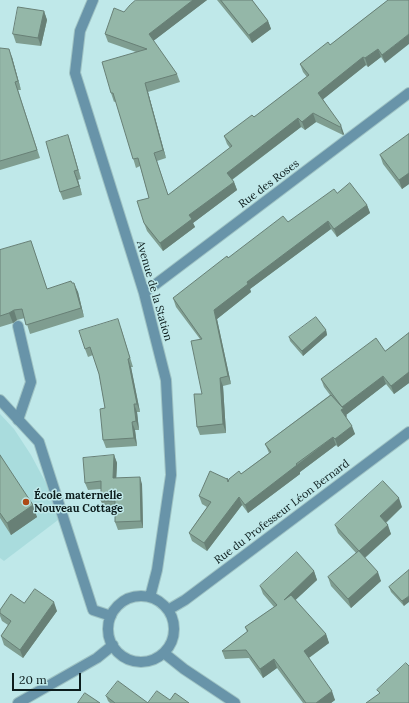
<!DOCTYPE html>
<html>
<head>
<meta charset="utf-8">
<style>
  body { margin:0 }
  #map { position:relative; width:409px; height:703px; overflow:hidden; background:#bfe8e9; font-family:Lora,serif }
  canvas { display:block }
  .scale { position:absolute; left:12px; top:673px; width:69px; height:18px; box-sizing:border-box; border:2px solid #0d1d1d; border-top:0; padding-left:5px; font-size:12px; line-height:14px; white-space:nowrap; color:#0d1d1d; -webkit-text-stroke:3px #bfe8e9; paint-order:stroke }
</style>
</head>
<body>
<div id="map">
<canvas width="409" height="703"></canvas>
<div class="scale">20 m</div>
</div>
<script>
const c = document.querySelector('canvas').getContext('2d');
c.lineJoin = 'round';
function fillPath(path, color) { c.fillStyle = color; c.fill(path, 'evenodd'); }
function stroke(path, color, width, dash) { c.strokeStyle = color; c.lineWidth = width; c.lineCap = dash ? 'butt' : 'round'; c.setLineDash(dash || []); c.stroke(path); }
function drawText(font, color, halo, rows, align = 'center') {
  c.font = font + ' Lora,serif'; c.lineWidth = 3; c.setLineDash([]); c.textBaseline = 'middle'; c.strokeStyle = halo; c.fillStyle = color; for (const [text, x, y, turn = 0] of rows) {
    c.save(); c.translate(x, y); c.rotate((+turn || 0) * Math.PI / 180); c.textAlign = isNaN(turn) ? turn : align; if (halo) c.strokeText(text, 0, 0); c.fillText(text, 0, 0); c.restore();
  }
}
const built = new Path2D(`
  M 0,414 L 14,429 L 31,455 L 46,483 L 58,520 L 4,561 L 0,558 Z`);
const service = new Path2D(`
  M 18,420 L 31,382 L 18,326`);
const minor = new Path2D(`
  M 93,0 L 80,31 L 75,73 L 144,293 L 166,380 L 171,475 L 157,570 L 150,597
  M 144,293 L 409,93
  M 0,400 L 39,442 L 93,610 L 111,616
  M108 629a33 33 0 1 1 66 0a33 33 0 1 1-66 0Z
  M 168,610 L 185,600 L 409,432
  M 164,653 L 184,669 L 235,703
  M 18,703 L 97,658 L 113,645`);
const wall = new Path2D(`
  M 136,0 L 207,0 L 153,41 L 177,74 L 180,82 L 148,92 L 166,158 L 157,161 L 168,195 L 230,148 L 227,144 L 224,136 L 254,117 L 307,77 L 303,72 L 300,64 L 330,45 L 388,0 L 385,63 L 381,57 L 368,67 L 366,65 L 323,99 L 344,134 L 343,135 L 316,122 L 305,130 L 301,127 L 232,180 L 234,182 L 237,190 L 193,223 L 195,227 L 163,251 L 147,231 L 144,223 L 149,198 L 140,166 L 136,168 L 116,101 L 114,102 L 111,93 L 136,52 L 108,42 L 105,34 L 124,12 Z
  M 217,0 L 252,0 L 268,21 L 271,29 L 252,43 Z
  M 44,11 L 47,20 L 41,46 L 16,43 L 13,34 Z
  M 0,48 L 12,57 L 21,90 L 18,90 L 40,158 L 0,170 Z
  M 409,134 L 409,184 L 402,189 L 383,164 L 380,155 Z
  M 68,135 L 81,179 L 78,180 L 82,195 L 63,200 L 60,192 Z
  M 337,193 L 367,205 L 370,213 L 337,237 L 331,229 L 250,289 L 251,292 L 217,319 L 231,384 L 223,386 L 226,433 L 200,435 L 197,427 L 202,394 L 200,339 L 176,307 L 173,298 L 228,258 Z
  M 31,241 L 47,289 L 72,283 L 78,292 L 84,317 L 30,334 L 25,318 L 17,320 L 13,323 L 0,327 L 0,250 Z
  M 121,328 L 133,367 L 131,367 L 140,412 L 137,412 L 139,430 L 135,430 L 137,446 L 106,448 L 103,440 L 105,408 L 99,374 L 93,355 L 88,357 L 85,349 Z
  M 326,330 L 327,335 L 303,356 L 290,341 L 289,337 Z
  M 409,333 L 409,383 L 394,394 L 386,384 L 346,415 L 347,416 L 346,417 L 355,434 L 338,447 L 336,445 L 300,472 L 300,474 L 248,513 L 242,505 L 207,551 L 192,541 L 189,533 L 207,507 L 202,504 L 199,496 L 227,478 L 228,481 L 241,474 L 269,453 L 265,444 L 330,395 L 324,387 L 321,379 L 385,351 Z
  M 0,455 L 37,517 L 11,535 L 0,518 Z
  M 114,455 L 117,463 L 116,478 L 142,484 L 143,528 L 118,530 L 115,522 L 115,508 L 104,509 L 101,501 L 101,489 L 88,490 L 85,483 Z
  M 402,507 L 386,523 L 391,534 L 365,558 L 381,581 L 351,608 L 331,586 L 328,577 L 356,553 L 338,533 L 335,525 Z
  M 409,570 L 404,606 L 391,592 L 389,587 Z
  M 314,571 L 317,580 L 295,600 L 326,634 L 329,643 L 309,658 L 335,700 L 331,703 L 303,703 L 277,668 L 263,678 L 249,658 L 225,659 L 222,651 L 247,632 L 245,627 L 274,607 L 263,594 L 260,586 Z
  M 24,603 L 57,611 L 23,658 L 4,645 L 1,636 L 8,625 L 2,621 L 0,616 L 0,610 Z
  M 106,696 L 148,703 L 110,703 L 108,701 Z`);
const shadedWall = new Path2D(`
  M 193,0 L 207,0 L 152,42 L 149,34 Z
  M 44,11 L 47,20 L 41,46 L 38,38 Z
  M 268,21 L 271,29 L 252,43 L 249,35 Z
  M 409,34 L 409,44 L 385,63 L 382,55 Z
  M 9,49 L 12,57 L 21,90 L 18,81 Z
  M 378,49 L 381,57 L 368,67 L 365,58 Z
  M 363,57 L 366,65 L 321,101 L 318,93 Z
  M 145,83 L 148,92 L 166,158 L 163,150 Z
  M 313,113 L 316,122 L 305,130 L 302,122 Z
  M 298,118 L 301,127 L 230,181 L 227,173 Z
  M 341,125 L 344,134 L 343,135 L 340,127 Z
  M 68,135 L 71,144 L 81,179 L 78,170 Z
  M 74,171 L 78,180 L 82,195 Z
  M 409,173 L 409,184 L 402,189 L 399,180 Z
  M 234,182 L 237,190 L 193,223 L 195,227 L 163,251 L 160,243 L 189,215 Z
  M 367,205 L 370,213 L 337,237 L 334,229 Z
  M 328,221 L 331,229 L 250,289 L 251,292 L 217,319 L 231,384 L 228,376 L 214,310 L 247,282 Z
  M 74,283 L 78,292 L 84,317 L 81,308 Z
  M 14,310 L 17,320 L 13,323 L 9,313 Z
  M 326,330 L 327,335 L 303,356 L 302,351 Z
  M 128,359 L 131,367 L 140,412 L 137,404 Z
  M 409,372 L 409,383 L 394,394 L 391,386 Z
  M 383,376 L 386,384 L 346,415 L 347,416 L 344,419 L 341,410 L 342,407 Z
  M 220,378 L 223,386 L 226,433 L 223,424 Z
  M 134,404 L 137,412 L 139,430 L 136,421 Z
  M 132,422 L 135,430 L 137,446 L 134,438 Z
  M 352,426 L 355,434 L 338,447 L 335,439 Z
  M 333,437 L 336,445 L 300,472 L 300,474 L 248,513 L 245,505 Z
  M 114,455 L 117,463 L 116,485 L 113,478 Z
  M 140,477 L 142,484 L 143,528 L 141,521 Z
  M 239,497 L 242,505 L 207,551 L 204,543 Z
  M 399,498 L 402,507 L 383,525 L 380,516 Z
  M 33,505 L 37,517 L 11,535 L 7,523 Z
  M 388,525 L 391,534 L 362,560 L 359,551 Z
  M 314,571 L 317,580 L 287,608 L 284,600 Z
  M 378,572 L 381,581 L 351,608 L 348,599 Z
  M 409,596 L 409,602 L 404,606 L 402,601 Z
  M 54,602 L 57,611 L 23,658 L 20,650 Z
  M 326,634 L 329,643 L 307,659 L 304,651 Z
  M 274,659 L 277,668 L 263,678 L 260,669 Z
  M 332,691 L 335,700 L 331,703 L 316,703 Z`);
const building = new Path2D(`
  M 136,0 L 193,0 L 149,34 L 177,74 L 145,83 L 163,150 L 154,153 L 168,195 L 232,146 L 224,136 L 252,115 L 254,117 L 309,75 L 300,64 L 328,42 L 330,45 L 388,0 L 409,0 L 409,34 L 382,55 L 378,49 L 365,58 L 363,57 L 318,93 L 341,125 L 340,127 L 313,113 L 302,122 L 298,118 L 227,173 L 234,182 L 189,215 L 192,219 L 160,243 L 144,223 L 137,201 L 149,198 L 138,158 L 133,159 L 113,93 L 111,93 L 102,62 L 147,49 L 105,34 L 114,8 L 124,12 L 130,5 Z
  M 221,0 L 252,0 L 268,21 L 249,35 Z
  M 18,7 L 44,11 L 38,38 L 13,34 Z
  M 0,48 L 9,49 L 18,81 L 15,82 L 37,150 L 0,161 Z
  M 409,134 L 409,173 L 399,180 L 380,155 Z
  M 68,135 L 78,170 L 74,171 L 79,186 L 60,192 L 46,142 Z
  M 350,183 L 367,205 L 334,229 L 328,221 L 247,282 L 248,284 L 214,310 L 228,376 L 220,378 L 223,424 L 197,427 L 194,394 L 202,394 L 191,341 L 202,339 L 173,298 L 227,256 L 228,258 L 283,216 L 288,222 L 334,189 L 337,193 Z
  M 31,241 L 47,289 L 71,281 L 72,283 L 74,283 L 81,308 L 26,325 L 22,309 L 14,310 L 9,313 L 0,316 L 0,250 Z
  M 316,317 L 326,330 L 302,351 L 289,337 Z
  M 118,319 L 130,358 L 128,359 L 137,404 L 134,404 L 136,421 L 132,422 L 134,438 L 103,440 L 100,409 L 105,408 L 99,374 L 90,347 L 85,349 L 79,331 Z
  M 409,333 L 409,372 L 391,386 L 383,376 L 342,407 L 344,408 L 341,410 L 352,426 L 335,439 L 333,437 L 296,464 L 297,465 L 245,505 L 239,497 L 204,543 L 189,533 L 211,502 L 199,496 L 210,471 L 227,479 L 227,478 L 228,482 L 229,479 L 239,471 L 241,474 L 271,452 L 265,444 L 331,395 L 342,407 L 321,379 L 376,338 L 385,351 Z
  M 0,455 L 33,505 L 7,523 L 0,513 Z
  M 114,455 L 113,478 L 140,477 L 141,521 L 115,522 L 115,501 L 101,501 L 101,481 L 85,483 L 83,458 Z
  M 383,481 L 399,498 L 380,516 L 388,525 L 359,551 L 335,525 Z
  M 359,551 L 378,572 L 348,599 L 328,577 Z
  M 297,552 L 314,571 L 284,600 L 291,595 L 326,634 L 304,651 L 332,691 L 316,703 L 306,703 L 274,659 L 260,669 L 246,650 L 222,651 L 248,631 L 245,627 L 277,605 L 260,586 Z
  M 409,570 L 409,596 L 402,601 L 389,587 Z
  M 35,589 L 54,602 L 20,650 L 1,636 L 11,621 L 0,613 L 0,610 L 11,594 L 24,603 Z
  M 406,663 L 409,666 L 409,703 L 366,703 L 380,693 L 377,690 Z
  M 118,681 L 148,703 L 115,703 L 106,696 Z
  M 157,691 L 170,700 L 175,693 L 189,703 L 148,703 Z
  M 85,693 L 100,703 L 78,703 Z`);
const markers = [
  [26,502,4,"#ad4916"]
];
const streetNames = [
  ["Rue des Roses",269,184,-37],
  ["Avenue de la Station",154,291,74],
  ["Rue du Professeur Léon Bernard",282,512,-37]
];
const poiNames = [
  ["École maternelle",34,496],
  ["Nouveau Cottage",34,509]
];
fillPath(built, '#a9dcdd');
stroke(service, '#9fc3c4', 12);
stroke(minor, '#9fc3c4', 12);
stroke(service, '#6894a9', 10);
stroke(minor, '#6894a9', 10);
fillPath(wall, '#7f9d90');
fillPath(shadedWall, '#688076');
fillPath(building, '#94b7a8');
stroke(building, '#688076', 1);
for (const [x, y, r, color] of markers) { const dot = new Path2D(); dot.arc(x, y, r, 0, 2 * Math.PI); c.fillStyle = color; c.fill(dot); stroke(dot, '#bfe8e9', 1.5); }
drawText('11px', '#0d1d1d', '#bfe8e9', streetNames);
drawText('bold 11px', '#0d1d1d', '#bfe8e9', poiNames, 'left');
</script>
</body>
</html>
